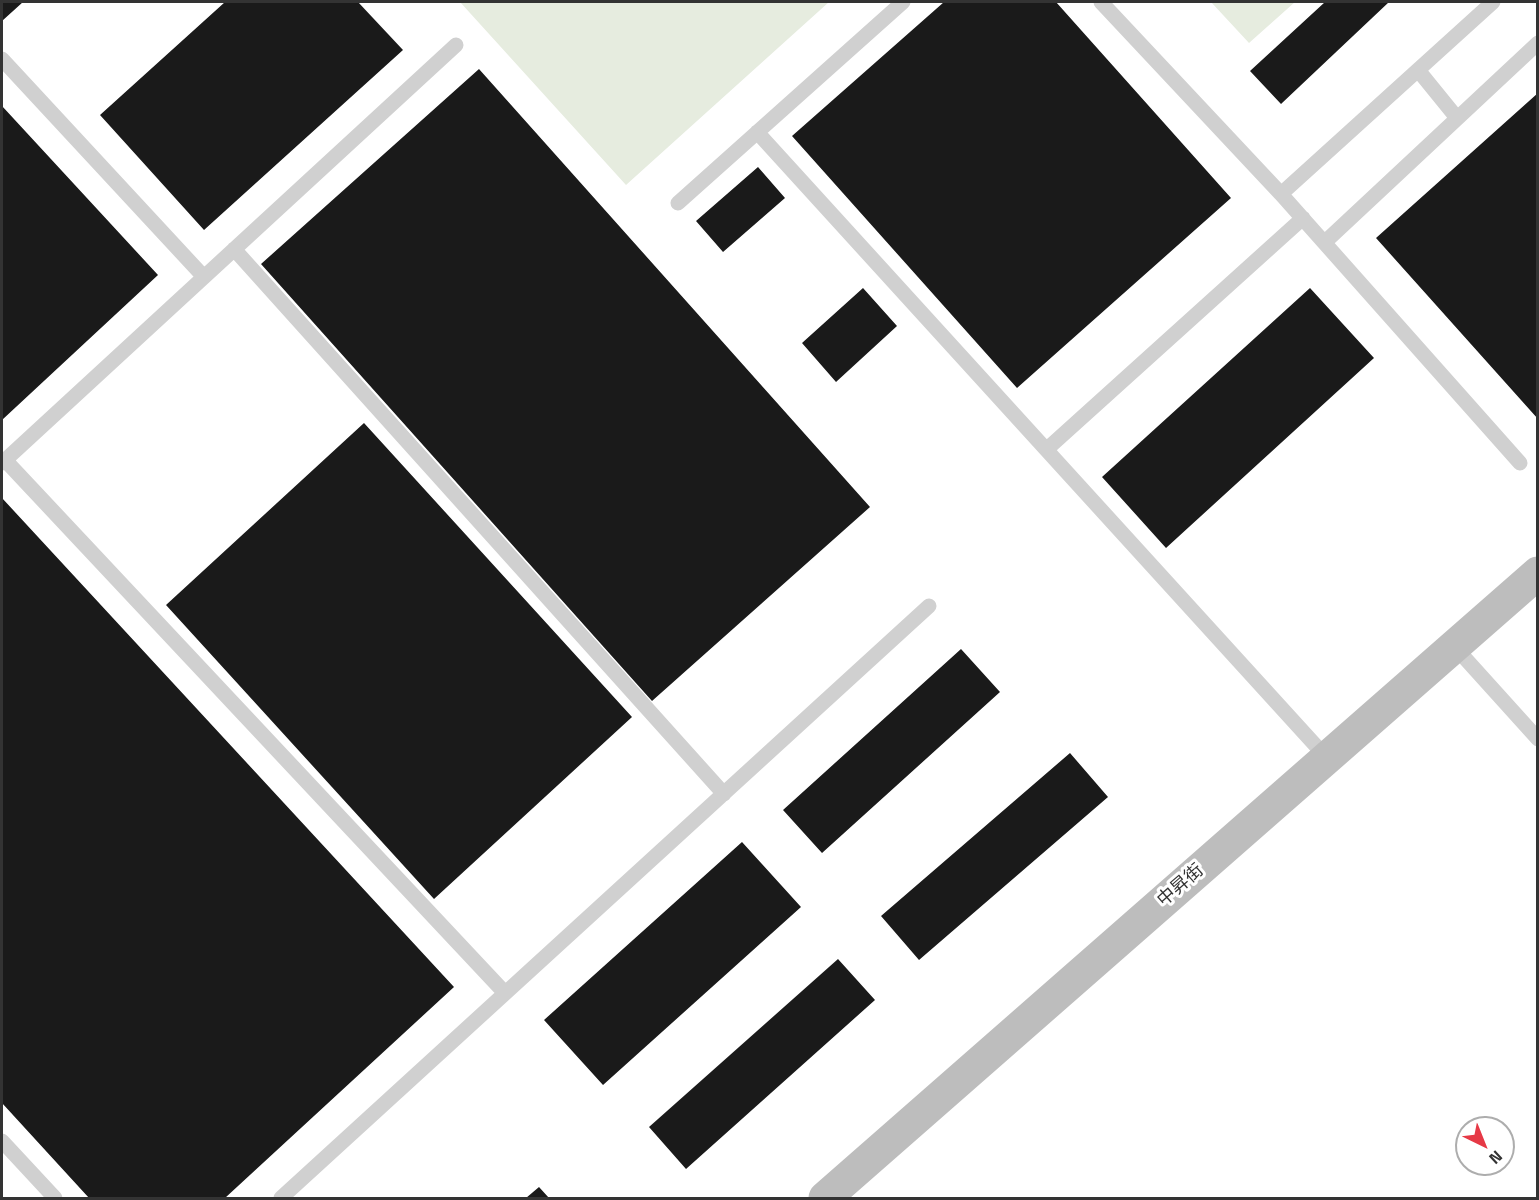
<!DOCTYPE html>
<html>
<head>
<meta charset="utf-8">
<style>
  body { margin:0 }
  #map { position:relative; width:1539px; height:1200px; overflow:hidden; background:#fff; font-family:"Titillium Web",sans-serif }
  canvas { display:block }
  .frame { position:absolute; inset:0; border:3px solid #333; pointer-events:none }
  .north { position:absolute; left:1455px; top:1116px; width:60px; height:60px; box-sizing:border-box; background:#fff; border:2px solid #adadad; border-radius:50%; rotate:137deg; font-size:16px; font-weight:700; line-height:24px; text-align:center; color:#333 }
  .north::after { content:''; display:block; margin:auto; width:21px; height:27px; background:#e63946; clip-path:polygon(50% 0,100% 100%,50% 72%,0 100%) }
</style>
</head>
<body>
<div id="map">
<canvas width="1539" height="1200"></canvas>
<div class="frame"></div>
<div class="north">N</div>
</div>
<script>
const c = document.querySelector('canvas').getContext('2d');
c.lineJoin = 'round';
function fillPath(path, color) { c.fillStyle = color; c.fill(path, 'evenodd'); }
function stroke(path, color, width, dash) { c.strokeStyle = color; c.lineWidth = width; c.lineCap = dash ? 'butt' : 'round'; c.setLineDash(dash || []); c.stroke(path); }
function drawText(font, color, halo, rows, align = 'center') {
  c.font = font + ' "Titillium Web","Noto Sans SC",sans-serif'; c.lineWidth = 6; c.setLineDash([]); c.textBaseline = 'middle'; c.strokeStyle = halo; c.fillStyle = color; for (const [text, x, y, turn = 0] of rows) {
    c.save(); c.translate(x, y); c.rotate((+turn || 0) * Math.PI / 180); c.textAlign = isNaN(turn) ? turn : align; if (halo) c.strokeText(text, 0, 0); c.fillText(text, 0, 0); c.restore();
  }
}
const green = new Path2D(`
  M 460,2 L 829,2 L 626,185 Z
  M 1211,2 L 1295,2 L 1249,43 Z`);
const building = new Path2D(`
  M 2,2 L 23,2 L 2,21 Z
  M 225,2 L 358,2 L 403,50 L 204,230 L 100,115 Z
  M 944,2 L 1056,2 L 1231,198 L 1017,388 L 792,136 Z
  M 1325,2 L 1389,2 L 1281,104 L 1250,71 Z
  M 479,69 L 870,507 L 652,701 L 261,264 Z
  M 1538,93 L 1538,419 L 1376,238 Z
  M 2,106 L 158,275 L 2,420 Z
  M 758,167 L 785,198 L 723,252 L 696,221 Z
  M 863,288 L 897,326 L 836,382 L 802,343 Z
  M 1310,288 L 1374,358 L 1166,548 L 1102,477 Z
  M 364,423 L 632,717 L 434,899 L 166,605 Z
  M 2,498 L 454,987 L 225,1198 L 89,1198 L 2,1103 Z
  M 961,649 L 1000,692 L 822,853 L 783,810 Z
  M 1070,753 L 1108,797 L 919,960 L 881,916 Z
  M 742,842 L 801,907 L 603,1085 L 544,1020 Z
  M 838,959 L 875,1000 L 686,1169 L 649,1127 Z
  M 539,1187 L 549,1198 L 526,1198 Z`);
const service = new Path2D(`
  M 1101,2 L 1281,194 L 1520,463
  M 2,59 L 204,277
  M 1418,70 L 1457,118
  M 757,132 L 1327,758
  M 1281,194 L 1493,2
  M 678,203 L 903,2
  M 1325,242 L 1538,43
  M 234,249 L 724,794
  M 1047,449 L 1303,218
  M 5,460 L 505,993
  M 2,463 L 456,45
  M 1454,646 L 1538,739
  M 2,1141 L 55,1198
  M 281,1198 L 929,606`);
const secondary = new Path2D(`
  M 825,1198 L 1538,573`);
const streetNames = [
  ["中昇街",1181,886,-41]
];
fillPath(green, '#e6ecdf');
fillPath(building, '#1a1a1a');
stroke(service, '#d0d0d0', 15);
stroke(secondary, '#bdbdbd', 33);
drawText('18px', '#333', '#fff', streetNames);
</script>
</body>
</html>
